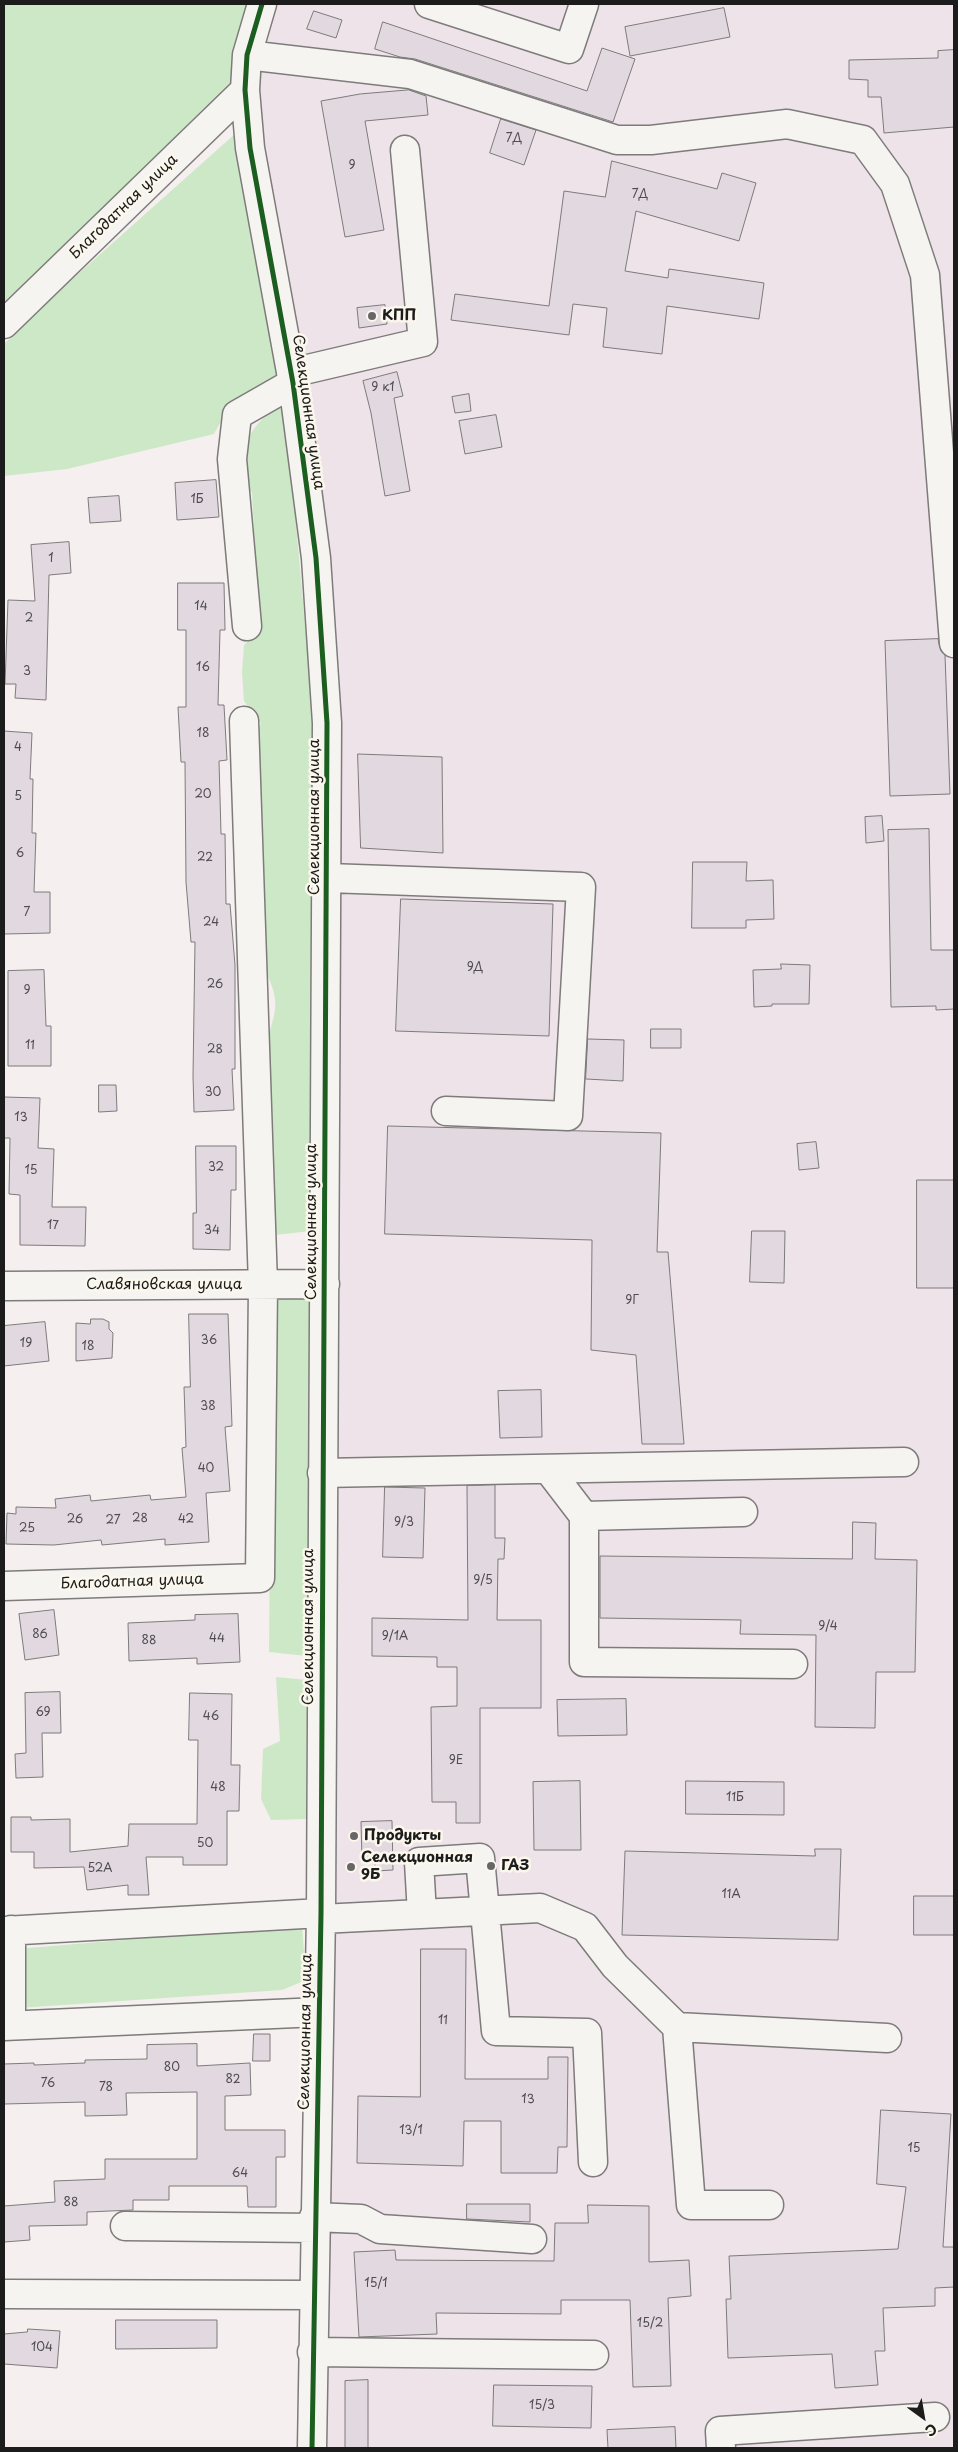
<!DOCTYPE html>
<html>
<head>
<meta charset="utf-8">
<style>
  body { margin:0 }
  #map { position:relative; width:958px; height:2452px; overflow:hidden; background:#f5efef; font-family:"Playpen Sans",sans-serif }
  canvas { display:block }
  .frame { position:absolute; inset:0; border:5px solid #1c1c1c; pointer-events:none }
  .north { position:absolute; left:898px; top:2392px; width:50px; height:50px; -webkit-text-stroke:4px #fbf7ec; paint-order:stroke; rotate:148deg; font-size:14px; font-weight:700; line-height:20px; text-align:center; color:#1c1c1c }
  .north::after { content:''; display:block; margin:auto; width:18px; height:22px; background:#1c1c1c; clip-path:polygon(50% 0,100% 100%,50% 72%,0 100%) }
</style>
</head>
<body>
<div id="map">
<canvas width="958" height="2452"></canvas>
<div class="frame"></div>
<div class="north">С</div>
</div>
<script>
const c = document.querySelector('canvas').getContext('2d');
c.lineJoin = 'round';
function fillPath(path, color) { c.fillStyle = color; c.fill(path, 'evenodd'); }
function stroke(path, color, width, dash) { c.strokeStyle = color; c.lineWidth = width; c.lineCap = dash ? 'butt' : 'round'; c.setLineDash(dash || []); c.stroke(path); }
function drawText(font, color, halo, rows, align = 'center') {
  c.font = font + ' "Playpen Sans",sans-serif'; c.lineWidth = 5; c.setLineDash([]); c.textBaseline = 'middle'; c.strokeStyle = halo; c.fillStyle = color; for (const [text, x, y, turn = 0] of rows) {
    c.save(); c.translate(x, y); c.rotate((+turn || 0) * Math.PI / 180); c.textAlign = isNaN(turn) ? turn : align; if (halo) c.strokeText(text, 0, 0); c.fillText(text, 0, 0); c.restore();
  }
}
const built = new Path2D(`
  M 270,4 L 954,4 L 954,2448 L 318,2448 L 335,719 L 253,86 Z`);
const green = new Path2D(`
  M 4,4 L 254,4 L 237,80 L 4,305 Z
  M 236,133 L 280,376 L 231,403 L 214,434 L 67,469 L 4,476 L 4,344 L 69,282 Z
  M 285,402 L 312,702 L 311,1231 L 274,1235 L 269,1034 C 279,1002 277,997 264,967 L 255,738 L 261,723 L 244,701 L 242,673 L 244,645 L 259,630 L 252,492 L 245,487 C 239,445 249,424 285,402 Z
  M 272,1294 L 311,1295 L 307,1656 L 269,1652 Z
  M 276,1677 L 307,1680 L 306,1819 L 271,1820 L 261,1799 L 263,1749 L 280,1741 Z
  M 302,1925 L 306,1980 L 282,1990 L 4,2009 L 4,1950 Z`);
const building = new Path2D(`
  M 724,8 L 730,37 L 630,56 L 625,27 Z
  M 314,11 L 342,20 L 336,38 L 307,29 Z
  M 383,22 L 587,91 L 602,48 L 635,59 L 613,122 L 415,59 L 400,57 L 375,49 Z
  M 954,50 L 954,127 L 884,133 L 881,97 L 868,97 L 868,80 L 849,79 L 849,60 L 938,58 L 938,51 Z
  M 409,90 L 426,96 L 428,115 L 365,121 L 384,230 L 345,237 L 321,101 L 360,94 Z
  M 501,119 L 536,130 L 524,165 L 490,153 Z
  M 612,161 L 717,189 L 722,173 L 756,183 L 739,241 L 636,211 L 625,271 L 668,278 L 669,269 L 764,283 L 759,319 L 667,306 L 662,354 L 603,347 L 607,308 L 573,304 L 569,335 L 451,320 L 455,294 L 549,306 L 564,191 L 605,197 Z
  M 385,305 L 387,324 L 359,328 L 357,308 Z
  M 397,372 L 403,396 L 394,398 L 410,491 L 385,496 L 371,413 L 363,381 Z
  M 469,394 L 471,411 L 455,413 L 452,397 Z
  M 496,415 L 502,447 L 465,454 L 459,421 Z
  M 216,480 L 219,517 L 177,520 L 175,483 Z
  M 119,496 L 121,521 L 90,523 L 88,498 Z
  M 69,542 L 71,573 L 49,575 L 46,700 L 15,698 L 16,684 L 5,684 L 8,600 L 35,601 L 31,545 Z
  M 178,583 L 224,583 L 225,630 L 220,630 L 218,705 L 224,705 L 227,760 L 219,761 L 221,834 L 225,834 L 226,904 L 230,904 L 235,965 L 235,1069 L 232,1069 L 234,1110 L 194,1112 L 193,1076 L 195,942 L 191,942 L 186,882 L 185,762 L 181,762 L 178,707 L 186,707 L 186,630 L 178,630 Z
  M 938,639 L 941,651 L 945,655 L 950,794 L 890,796 L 885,641 Z
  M 4,731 L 32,733 L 30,779 L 33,779 L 32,833 L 36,833 L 34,892 L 50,892 L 50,933 L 4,934 Z
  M 358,754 L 442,757 L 443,853 L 361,848 Z
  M 882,816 L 884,841 L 866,843 L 865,817 Z
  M 929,829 L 931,950 L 954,950 L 954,1009 L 936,1010 L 936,1006 L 891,1007 L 888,830 Z
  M 693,862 L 747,862 L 746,881 L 773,880 L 774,919 L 746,920 L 746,928 L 692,928 Z
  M 401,899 L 553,904 L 549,1036 L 396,1031 Z
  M 781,964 L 810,965 L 809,1004 L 772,1004 L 772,1006 L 754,1007 L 753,970 L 781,969 Z
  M 44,970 L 46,1026 L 51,1026 L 51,1066 L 8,1066 L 8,971 Z
  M 651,1029 L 681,1029 L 681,1048 L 651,1048 Z
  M 588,1039 L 624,1040 L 623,1081 L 586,1079 Z
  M 99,1085 L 116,1085 L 117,1111 L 99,1112 Z
  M 4,1097 L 40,1098 L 38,1148 L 54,1149 L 52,1207 L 86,1207 L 85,1246 L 20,1245 L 20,1195 L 9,1194 L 10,1138 L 4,1138 Z
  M 388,1126 L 661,1133 L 657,1252 L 668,1252 L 684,1444 L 642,1444 L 636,1355 L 591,1350 L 592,1240 L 385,1234 Z
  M 816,1142 L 819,1168 L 799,1170 L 797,1144 Z
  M 196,1146 L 236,1146 L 236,1190 L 231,1190 L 230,1250 L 193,1249 L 193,1213 L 196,1213 Z
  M 917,1180 L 954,1180 L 954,1288 L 917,1288 Z
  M 752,1231 L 785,1231 L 784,1283 L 750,1282 Z
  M 189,1314 L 228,1314 L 232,1426 L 225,1427 L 230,1491 L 206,1493 L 209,1542 L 165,1545 L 165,1539 L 102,1545 L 101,1540 L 54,1545 L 6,1544 L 7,1513 L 16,1514 L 16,1507 L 56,1508 L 55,1499 L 90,1495 L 91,1501 L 150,1495 L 151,1500 L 186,1497 L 182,1448 L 186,1447 L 184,1387 L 190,1387 Z
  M 91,1319 L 103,1319 L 109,1322 L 109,1329 L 113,1333 L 112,1358 L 76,1361 L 76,1323 L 90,1324 Z
  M 45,1322 L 49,1361 L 4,1366 L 4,1326 Z
  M 541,1390 L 542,1437 L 500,1438 L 498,1391 Z
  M 495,1485 L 495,1538 L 505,1538 L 504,1559 L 498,1559 L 497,1620 L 541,1620 L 541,1708 L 480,1708 L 480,1823 L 456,1823 L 456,1802 L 432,1802 L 431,1707 L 457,1706 L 457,1667 L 437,1667 L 437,1657 L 372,1656 L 372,1618 L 468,1620 L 467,1486 Z
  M 385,1487 L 425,1488 L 423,1558 L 383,1557 Z
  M 853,1522 L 876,1523 L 875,1559 L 917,1560 L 915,1672 L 876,1672 L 875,1728 L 815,1727 L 816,1635 L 740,1634 L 741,1620 L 600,1618 L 600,1556 L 852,1559 Z
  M 54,1610 L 59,1655 L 25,1660 L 19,1614 Z
  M 238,1614 L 240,1662 L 197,1664 L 197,1658 L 129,1661 L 128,1623 L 195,1620 L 195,1615 Z
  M 60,1692 L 61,1733 L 42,1733 L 43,1777 L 16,1778 L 15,1754 L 26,1753 L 25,1693 Z
  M 190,1693 L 232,1694 L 231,1765 L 240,1765 L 239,1811 L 227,1811 L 227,1865 L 183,1865 L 183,1857 L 146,1857 L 149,1895 L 128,1895 L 128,1885 L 87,1890 L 84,1867 L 34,1868 L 34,1852 L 11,1852 L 11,1817 L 31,1817 L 31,1820 L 70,1819 L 70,1852 L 128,1846 L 129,1824 L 197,1824 L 198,1740 L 189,1740 Z
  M 626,1699 L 627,1735 L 558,1736 L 557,1700 Z
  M 580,1781 L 581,1850 L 534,1850 L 533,1782 Z
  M 686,1781 L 784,1782 L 784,1815 L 686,1814 Z
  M 392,1821 L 393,1870 L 375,1871 L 375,1858 L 362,1859 L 361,1822 Z
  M 815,1849 L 841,1849 L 838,1940 L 622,1935 L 625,1851 L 815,1856 Z
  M 914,1896 L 954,1896 L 954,1935 L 914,1935 Z
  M 421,1949 L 466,1949 L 465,2079 L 548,2079 L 548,2057 L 568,2057 L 567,2147 L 558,2147 L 557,2173 L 501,2173 L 501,2121 L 464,2121 L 463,2166 L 357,2163 L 358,2096 L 420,2097 Z
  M 254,2034 L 270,2034 L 270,2061 L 253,2061 Z
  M 197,2044 L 197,2066 L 250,2063 L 251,2095 L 225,2096 L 225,2130 L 285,2130 L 285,2157 L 276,2157 L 276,2207 L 248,2207 L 247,2186 L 169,2186 L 169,2200 L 133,2200 L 133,2210 L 87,2212 L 87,2225 L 29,2226 L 30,2240 L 4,2242 L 4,2206 L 55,2202 L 54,2181 L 105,2179 L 105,2159 L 197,2159 L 197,2092 L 126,2093 L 127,2115 L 85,2116 L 85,2102 L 4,2104 L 4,2064 L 34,2063 L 34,2065 L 85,2063 L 85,2060 L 147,2059 L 147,2045 Z
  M 881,2110 L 951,2114 L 943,2247 L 954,2247 L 954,2287 L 935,2288 L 935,2306 L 883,2308 L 885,2351 L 875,2351 L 878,2385 L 835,2388 L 832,2354 L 728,2358 L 726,2299 L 731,2299 L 729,2256 L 898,2249 L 906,2187 L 877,2184 Z
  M 467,2204 L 530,2204 L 530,2222 L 467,2219 Z
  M 588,2205 L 649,2206 L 649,2262 L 689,2260 L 691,2296 L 668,2298 L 671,2386 L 633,2387 L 630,2300 L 561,2300 L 561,2314 L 436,2313 L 437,2334 L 359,2337 L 354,2252 L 395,2250 L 396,2260 L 554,2261 L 555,2223 L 588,2223 Z
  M 116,2320 L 217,2320 L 217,2348 L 116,2349 Z
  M 28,2329 L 60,2331 L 57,2368 L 4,2364 L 4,2334 L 27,2332 Z
  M 368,2380 L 368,2448 L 345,2448 L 345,2381 Z
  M 494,2385 L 592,2386 L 591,2428 L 493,2426 Z
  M 675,2427 L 676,2448 L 608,2448 L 607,2430 Z`);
const minor = new Path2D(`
  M 262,4 L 247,55 L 245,90 L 250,148 L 293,383 L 316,558 L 327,723 L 321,1913 L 312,2448
  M 429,4 L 569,49 L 584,4
  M 247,55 L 410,74 L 617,140 L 651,140 L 787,124 L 863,140 L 895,184 L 925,275 L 954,643
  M 4,324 L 245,90
  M 291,373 L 423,342 L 405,150
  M 247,626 L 232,459 L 237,415 L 293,383
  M 328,878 L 581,887 L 568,1116 L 446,1111
  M 4,1286 L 325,1284
  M 548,1469 L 584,1516 L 743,1512
  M 322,1473 L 904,1462
  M 584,1516 L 584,1662 L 793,1664
  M 4,1586 L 260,1578 L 263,1285 L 244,721
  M 422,1914 L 419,1862 L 480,1858 L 496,2031 L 587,2033 L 593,2162
  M 321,1919 L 540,1908 L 585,1927 L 615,1966 L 677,2027 L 691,2205 L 769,2205
  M 11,1930 L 11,2025
  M 4,1931 L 321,1913
  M 4,2026 L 319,2012
  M 677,2027 L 887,2038
  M 314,2217 L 361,2219 L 380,2229 L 532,2239
  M 125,2226 L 314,2228
  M 4,2294 L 313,2295
  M 312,2352 L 594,2355
  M 721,2448 L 720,2431 L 935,2417`);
const cycleway = new Path2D(`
  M 262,4 L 247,55 L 245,90 L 250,148 L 293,383 L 316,558 L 327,723 L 321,1913 L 312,2448`);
const markers = [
  [372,316,5,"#686666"],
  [354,1836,5,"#686666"],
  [491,1866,5,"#686666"],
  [351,1867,5,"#686666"]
];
const numberNames = [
  ["7Д",514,139],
  ["9",352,166],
  ["7Д",640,195],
  ["9 к1",383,388],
  ["1Б",197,500],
  ["1",51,559],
  ["14",201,607],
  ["2",29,619],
  ["16",203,668],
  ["3",27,672],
  ["18",203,734],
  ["4",18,748],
  ["20",203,795],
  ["5",18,797],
  ["6",20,854],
  ["22",205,858],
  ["7",27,913],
  ["24",211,923],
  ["9Д",475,968],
  ["26",215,985],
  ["9",27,991],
  ["11",30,1046],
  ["28",215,1050],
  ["30",213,1093],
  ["13",21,1118],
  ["32",216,1168],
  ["15",31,1171],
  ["17",53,1226],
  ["34",212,1231],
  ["9Г",632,1301],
  ["36",209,1341],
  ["19",26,1344],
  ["18",88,1347],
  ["38",208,1407],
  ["40",206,1469],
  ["28",140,1519],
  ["26",75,1520],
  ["42",186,1520],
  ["27",113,1521],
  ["9/3",404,1523],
  ["25",27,1529],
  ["9/5",483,1581],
  ["9/4",828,1627],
  ["86",40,1635],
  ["9/1А",395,1637],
  ["44",217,1639],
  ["88",149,1641],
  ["69",43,1713],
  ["46",211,1717],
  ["9Е",456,1761],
  ["48",218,1788],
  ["11Б",735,1798],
  ["50",205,1844],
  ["52А",100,1869],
  ["11А",731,1895],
  ["11",443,2021],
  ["80",172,2068],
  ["82",233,2080],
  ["76",48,2084],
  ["78",106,2088],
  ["13",528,2100],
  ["13/1",411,2131],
  ["15",914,2149],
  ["64",240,2174],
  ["88",71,2203],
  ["15/1",376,2284],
  ["15/2",650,2324],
  ["104",42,2348],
  ["15/3",542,2406]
];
const streetNames = [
  ["Благодатная улица",124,207,-44],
  ["Селекционная улица",308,412,82],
  ["Селекционная улица",315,817,-90],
  ["Селекционная улица",312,1222,-90],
  ["Славяновская улица",164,1285],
  ["Благодатная улица",132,1582,-2],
  ["Селекционная улица",309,1627,-90],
  ["Селекционная улица",306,2032,-89]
];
const poiNames = [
  ["КПП",382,316],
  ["Продукты",364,1836],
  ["Селекционная",361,1858],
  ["9Б",361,1875],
  ["ГАЗ",501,1866]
];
fillPath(built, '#efe3ea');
fillPath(green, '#cde8c6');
fillPath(building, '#e1d8e0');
stroke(building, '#7e7b7b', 1);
stroke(minor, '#7e7b7b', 31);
stroke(minor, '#f6f4f1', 28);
stroke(cycleway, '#1b5e20', 5);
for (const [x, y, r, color] of markers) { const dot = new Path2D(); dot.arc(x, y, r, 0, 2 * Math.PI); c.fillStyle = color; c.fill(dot); stroke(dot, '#fbf7ec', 2); }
drawText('12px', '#4f4d4f', null, numberNames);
drawText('15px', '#1c1c1c', '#fbf7ec', streetNames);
drawText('bold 15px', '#1c1c1c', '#fbf7ec', poiNames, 'left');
</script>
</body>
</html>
